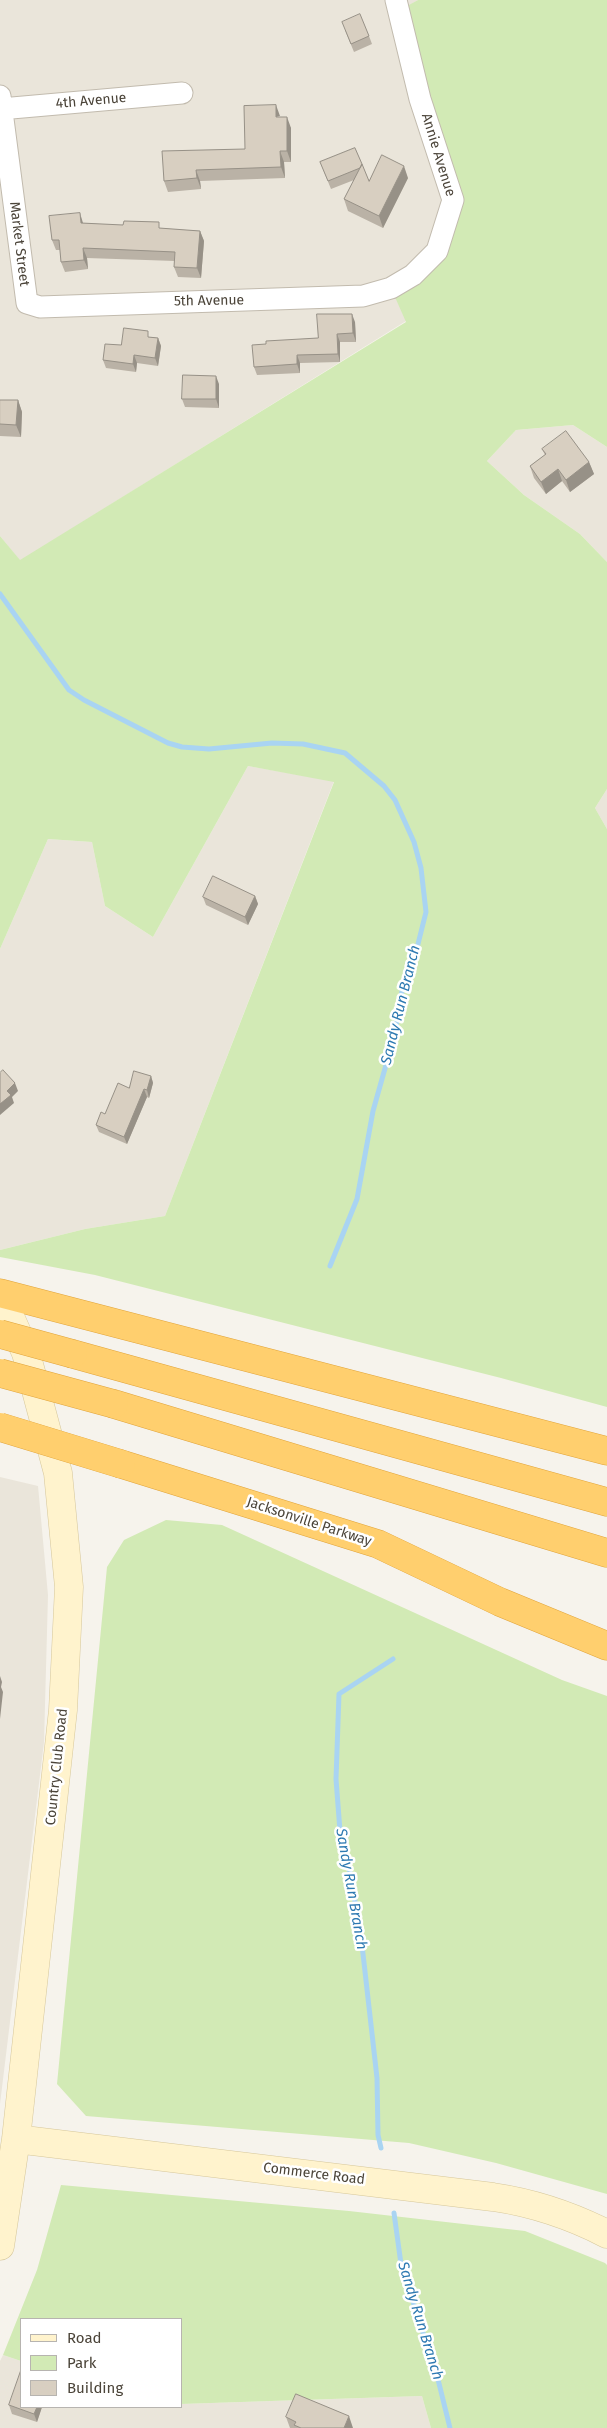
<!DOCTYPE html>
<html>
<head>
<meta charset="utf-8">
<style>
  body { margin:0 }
  #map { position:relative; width:607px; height:2428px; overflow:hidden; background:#f6f3ec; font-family:"Fira Sans",sans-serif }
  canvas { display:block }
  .legend { position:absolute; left:20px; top:2318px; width:162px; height:90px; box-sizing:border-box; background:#fff; border:1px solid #b7b4b0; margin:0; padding:6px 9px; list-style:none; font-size:15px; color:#4b4439 }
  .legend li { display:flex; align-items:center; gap:10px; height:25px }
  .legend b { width:25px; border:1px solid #b7b4b0 }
</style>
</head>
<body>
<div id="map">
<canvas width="607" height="2428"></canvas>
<ul class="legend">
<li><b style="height:6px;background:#fff3cd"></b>Road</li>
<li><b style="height:14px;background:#d2eab5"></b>Park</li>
<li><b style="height:14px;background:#d8cfc1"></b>Building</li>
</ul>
</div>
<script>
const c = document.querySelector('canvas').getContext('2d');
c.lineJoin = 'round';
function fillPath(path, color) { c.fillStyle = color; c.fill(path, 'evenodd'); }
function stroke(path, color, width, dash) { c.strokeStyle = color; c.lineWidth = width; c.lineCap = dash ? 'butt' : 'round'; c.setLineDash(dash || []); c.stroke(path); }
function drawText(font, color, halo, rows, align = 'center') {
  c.font = font + ' "Fira Sans",sans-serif'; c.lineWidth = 5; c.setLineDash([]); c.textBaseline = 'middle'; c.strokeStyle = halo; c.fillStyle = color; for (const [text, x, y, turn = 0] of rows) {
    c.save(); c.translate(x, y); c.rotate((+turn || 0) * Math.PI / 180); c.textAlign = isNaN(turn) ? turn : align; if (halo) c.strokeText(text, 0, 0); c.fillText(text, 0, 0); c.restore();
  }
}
const residential = new Path2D(`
  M 0,0 L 418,0 L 399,12 L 453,200 L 406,321 L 20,561 L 0,536 Z
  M 573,425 L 607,447 L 607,562 L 580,534 L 524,495 L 487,461 L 516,430 Z
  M 248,766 L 334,781 L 165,1216 L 85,1229 L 0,1250 L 0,949 L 48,839 L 92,842 L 105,906 L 153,937 Z
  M 607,789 L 607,829 L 595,808 Z
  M 0,1477 L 38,1486 L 48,1595 L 44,1742 L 0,2104 Z
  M 3,2355 L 21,2361 L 21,2407 L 181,2407 L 181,2404 L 422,2396 L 431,2428 L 0,2428 L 0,2361 Z`);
const green = new Path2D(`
  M 418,0 L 607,0 L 607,447 L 573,425 L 516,430 L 487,461 L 524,495 L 580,534 L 607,562 L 607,789 L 595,808 L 607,829 L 607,1407 L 501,1378 L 95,1275 L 0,1257 L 0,1250 L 85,1229 L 165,1216 L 334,782 L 248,766 L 153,937 L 105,906 L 92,842 L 48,839 L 0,949 L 0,536 L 20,560 L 406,322 L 391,288 L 413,275 L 453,200 L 398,11 Z
  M 166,1520 L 222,1525 L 562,1680 L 607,1696 L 607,2194 L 496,2163 L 409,2143 L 86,2116 L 57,2084 L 107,1567 L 124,1540 Z
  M 61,2185 L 349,2211 L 525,2231 L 605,2263 L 607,2265 L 607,2428 L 431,2428 L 422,2396 L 181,2404 L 181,2319 L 21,2319 L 21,2361 L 3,2355 L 37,2270 Z`);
const stream = new Path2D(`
  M 0,594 L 69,690 L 84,700 L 168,743 L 182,747 L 209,749 L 272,743 L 303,744 L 345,753 L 384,786 L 395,800 L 414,842 L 421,868 L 426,912 L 417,948 L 402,991 L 395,1033 L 373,1111 L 357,1199 L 330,1266
  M 381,2148 L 378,2135 L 377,2078 L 362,1945 L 351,1877 L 340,1831 L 336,1779 L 339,1694 L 393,1659
  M 394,2213 L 401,2264 L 423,2333 L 432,2355 L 450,2428`);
const street = new Path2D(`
  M 0,96 L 27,303 L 40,307 L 363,296 L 391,288 L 413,275 L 437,251 L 453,200 L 420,99 L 396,0
  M 0,109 L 182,93`);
const secondary = new Path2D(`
  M 0,1294 L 26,1353 L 58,1473 L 69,1587 L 63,1710 L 16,2139 L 0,2246
  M 16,2139 L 493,2197 C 534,2203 570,2215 607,2234`);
const highway = new Path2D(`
  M 0,1293 L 607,1451
  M 73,1354 L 607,1502
  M 114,1404 L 607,1553
  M 121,1464 L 378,1544 L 500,1602 L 607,1646`);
const highwayBridge = new Path2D(`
  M 0,1334 L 73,1354
  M 0,1373 L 114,1404
  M 0,1427 L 121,1464`);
const wall = new Path2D(`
  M 345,30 L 369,36 L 372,44 L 354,52 Z
  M 280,117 L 291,128 L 291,162 L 284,162 L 285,178 L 200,181 L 201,189 L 168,192 L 164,181 L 245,149 Z
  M 355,148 L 369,181 L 408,178 L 383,228 L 348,211 L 344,199 L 354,180 L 331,189 L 320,162 Z
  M 83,223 L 200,231 L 204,241 L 201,278 L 178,277 L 174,267 L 175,261 L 87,258 L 88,269 L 65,272 L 61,262 L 60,250 L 56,250 L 52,240 Z
  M 355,322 L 356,342 L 340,342 L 340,362 L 300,363 L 300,373 L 257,375 L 254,367 L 266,344 L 318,338 Z
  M 151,337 L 158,338 L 161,346 L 158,366 L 137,363 L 136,372 L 106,368 L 103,360 L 121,345 Z
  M 219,384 L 219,408 L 185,407 L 182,399 Z
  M 0,400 L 18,400 L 22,412 L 21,437 L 0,436 Z
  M 542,449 L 589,462 L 594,474 L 570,492 L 562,481 L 546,494 L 534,478 L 530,466 L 545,455 Z
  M 255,896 L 258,904 L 248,925 L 206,905 L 203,897 Z
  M 151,1076 L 153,1083 L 149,1098 L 147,1097 L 127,1144 L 99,1132 L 96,1125 L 129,1088 Z
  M 9,2405 L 21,2407 L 42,2407 L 37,2422 L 12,2414 Z
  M 286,2417 L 353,2428 L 290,2428 Z`);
const shadedWall = new Path2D(`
  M 276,105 L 280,116 L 276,117 Z
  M 287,117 L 291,128 L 291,162 L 287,151 Z
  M 280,151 L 284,162 L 285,178 L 281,167 Z
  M 404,166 L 408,178 L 383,228 L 379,216 Z
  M 196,170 L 200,181 L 201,189 L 197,178 Z
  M 80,213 L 83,223 L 84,233 L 81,223 Z
  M 200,231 L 204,241 L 201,278 L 197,268 Z
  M 83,248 L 87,258 L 88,269 L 84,260 Z
  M 352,314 L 355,322 L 356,342 L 353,333 Z
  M 337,334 L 340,342 L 340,362 L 338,354 Z
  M 158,338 L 161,346 L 158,366 L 155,358 Z
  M 134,355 L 137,363 L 136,372 L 133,364 Z
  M 297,355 L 300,363 L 300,373 L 297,364 Z
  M 216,376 L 219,384 L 219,408 L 216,399 Z
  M 18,400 L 22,412 L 21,437 L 16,425 Z
  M 589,462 L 594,474 L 570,492 L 566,480 Z
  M 558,469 L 562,481 L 546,494 L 541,482 Z
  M 255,896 L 258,904 L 248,925 L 245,917 Z
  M 151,1076 L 153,1083 L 149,1098 L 147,1090 Z
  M 15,1083 L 18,1091 L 12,1097 L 14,1103 L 0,1115 L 0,1104 L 7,1091 Z
  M 144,1089 L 147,1097 L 127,1144 L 124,1137 Z
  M 0,1676 L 2,1682 L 1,1687 L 3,1692 L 0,1719 Z
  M 37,2407 L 42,2407 L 37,2422 L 34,2414 Z
  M 349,2416 L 353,2428 L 344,2428 Z`);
const building = new Path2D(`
  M 360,14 L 369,36 L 351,44 L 342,22 Z
  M 276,105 L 276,117 L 287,117 L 287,151 L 280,151 L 281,167 L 196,170 L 197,178 L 164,181 L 162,151 L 245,149 L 244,106 Z
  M 355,148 L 362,164 L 360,168 L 328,181 L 320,162 Z
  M 382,155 L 404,166 L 379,216 L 344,199 L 362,164 L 369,181 Z
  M 80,213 L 81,223 L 123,225 L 124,221 L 159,222 L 159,228 L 200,231 L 197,268 L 174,267 L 175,252 L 83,248 L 84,260 L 61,262 L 59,240 L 52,240 L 49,216 Z
  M 317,314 L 352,314 L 353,333 L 337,334 L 338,354 L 297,355 L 297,364 L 254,367 L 252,345 L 266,344 L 266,341 L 318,338 Z
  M 124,328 L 148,331 L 148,337 L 158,338 L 155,358 L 134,355 L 133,364 L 103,360 L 105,344 L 121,345 Z
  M 183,375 L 216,376 L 216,399 L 182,399 Z
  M 0,400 L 18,400 L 16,425 L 0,424 Z
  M 566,431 L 589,462 L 566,480 L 558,469 L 541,482 L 530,466 L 546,454 L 542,449 Z
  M 213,876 L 255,896 L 245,917 L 203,897 Z
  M 3,1070 L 15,1083 L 7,1091 L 11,1095 L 0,1104 L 0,1073 Z
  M 134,1071 L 151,1076 L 147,1090 L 144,1089 L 124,1137 L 96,1125 L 101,1112 L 105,1114 L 118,1083 L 129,1088 Z
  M 21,2370 L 21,2407 L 37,2407 L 34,2414 L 9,2405 Z
  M 296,2394 L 349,2416 L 344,2428 L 301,2428 L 294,2425 L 296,2422 L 286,2417 Z`);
const streetNames = [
  ["4th Avenue",91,101,-5],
  ["Annie Avenue",438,155,73],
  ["Market Street",19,244,83],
  ["5th Avenue",209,301,-1],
  ["Jacksonville Parkway",309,1522,18],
  ["Country Club Road",57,1767,-84],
  ["Commerce Road",314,2174,7]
];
const waterNames = [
  ["Sandy Run Branch",401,1005,-76],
  ["Sandy Run Branch",351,1889,80],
  ["Sandy Run Branch",420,2321,73]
];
fillPath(residential, '#eae5da');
fillPath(green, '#d2eab5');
stroke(stream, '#a9d4f2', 5);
stroke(street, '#c2bbae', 23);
stroke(secondary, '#d6c79b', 29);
stroke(highway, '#e0a43c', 29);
stroke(street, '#fff', 21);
stroke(secondary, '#fff3cd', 28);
stroke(highway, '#ffcf6e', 28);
stroke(highwayBridge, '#e0a43c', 29, []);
stroke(highwayBridge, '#ffcf6e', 28);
fillPath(wall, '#bab2a6');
fillPath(shadedWall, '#979187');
fillPath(building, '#d8cfc1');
stroke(building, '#979187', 1);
drawText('14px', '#4b4439', '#fff', streetNames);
drawText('italic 15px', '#2e7ab2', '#fff', waterNames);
</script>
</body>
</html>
